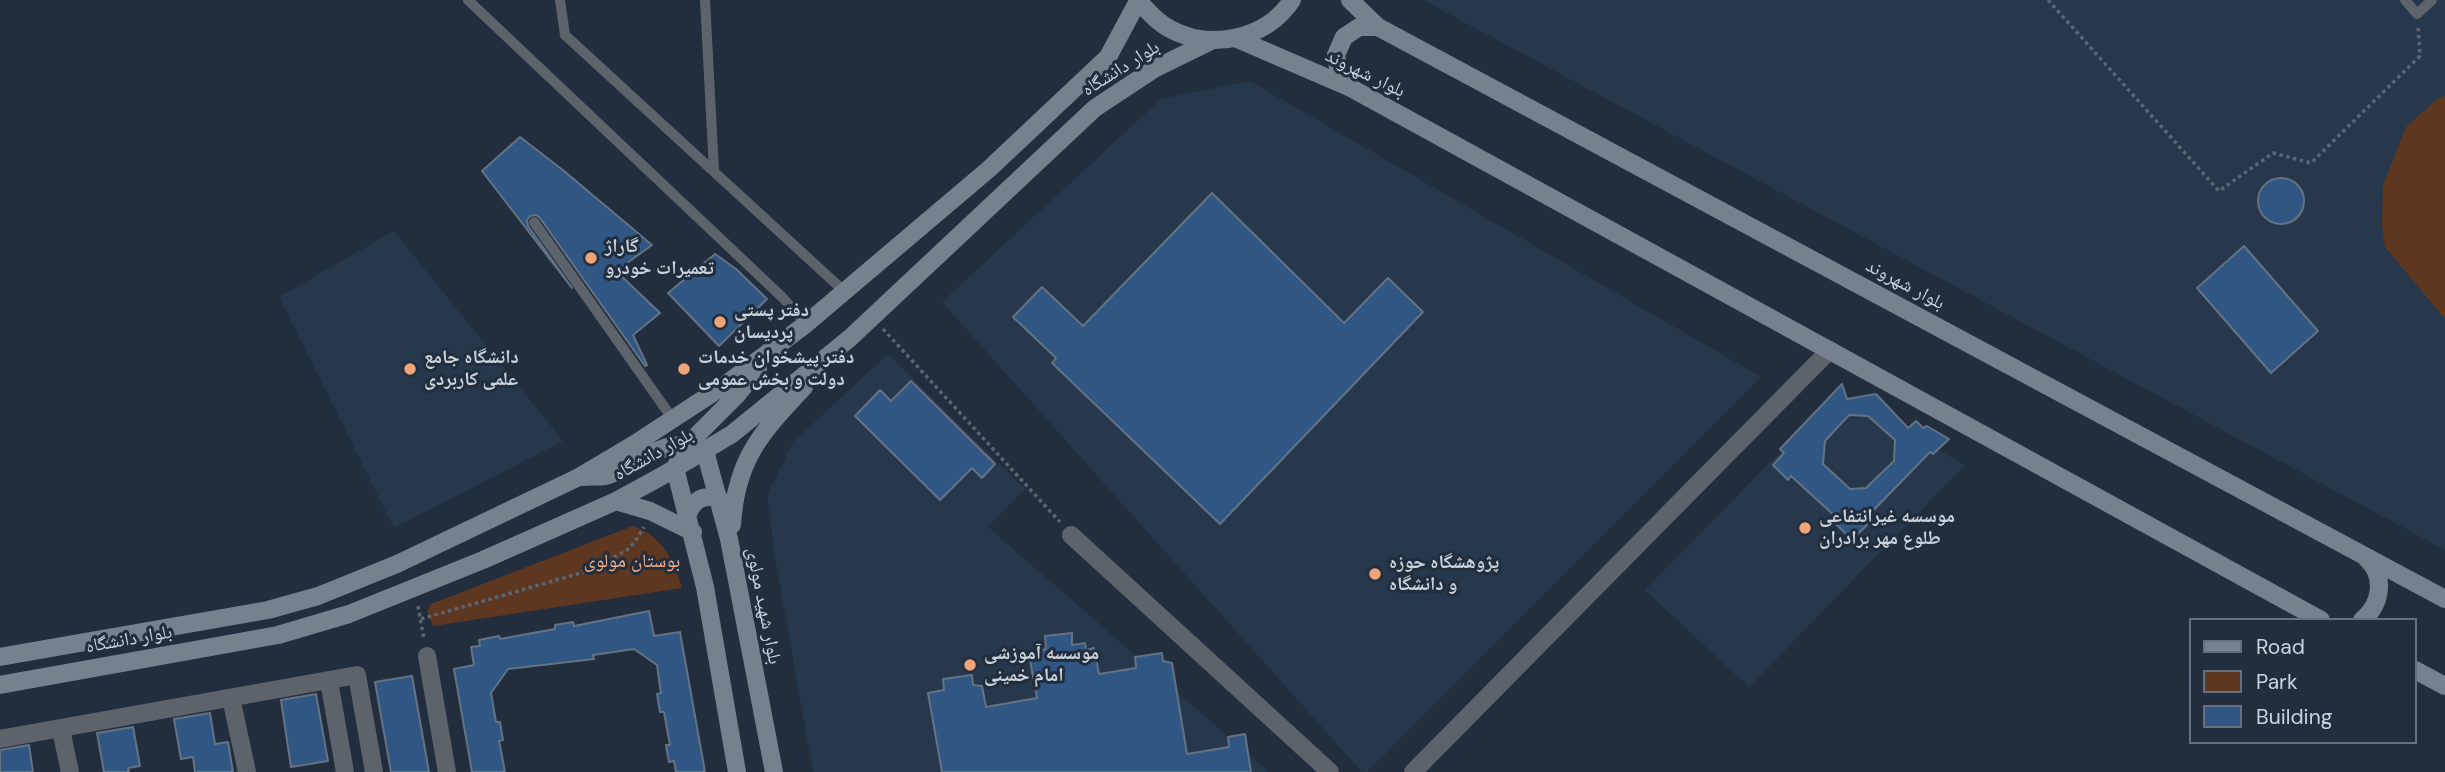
<!DOCTYPE html>
<html>
<head>
<meta charset="utf-8">
<style>
  body { margin:0 }
  #map { position:relative; width:2445px; height:772px; overflow:hidden; background:#222e3e; font-family:"DM Sans",sans-serif }
  canvas { display:block }
  .legend { position:absolute; left:2189px; top:618px; width:228px; height:126px; box-sizing:border-box; background:#222e3e; border:2px solid #66707e; margin:0; padding:9px 12px; list-style:none; font-size:21px; color:#cbd3dd }
  .legend li { display:flex; align-items:center; gap:14px; height:35px }
  .legend b { width:35px; border:2px solid #66707e }
</style>
</head>
<body>
<div id="map">
<canvas width="2445" height="772"></canvas>
<ul class="legend">
<li><b style="height:9px;background:#77818d"></b>Road</li>
<li><b style="height:19px;background:#5e3721"></b>Park</li>
<li><b style="height:19px;background:#305683"></b>Building</li>
</ul>
</div>
<script>
const c = document.querySelector('canvas').getContext('2d');
c.lineJoin = 'round';
function fillPath(path, color) { c.fillStyle = color; c.fill(path, 'evenodd'); }
function stroke(path, color, width, dash) { c.strokeStyle = color; c.lineWidth = width; c.lineCap = dash ? 'butt' : 'round'; c.setLineDash(dash || []); c.stroke(path); }
function drawText(font, color, halo, rows, align = 'center') {
  c.font = font + ' "DM Sans","Noto Naskh Arabic",sans-serif'; c.lineWidth = 6; c.setLineDash([]); c.textBaseline = 'middle'; c.strokeStyle = halo; c.fillStyle = color; for (const [text, x, y, turn = 0] of rows) {
    c.save(); c.translate(x, y); c.rotate((+turn || 0) * Math.PI / 180); c.textAlign = isNaN(turn) ? turn : align; if (halo) c.strokeText(text, 0, 0); c.fillText(text, 0, 0); c.restore();
  }
}
const built = new Path2D(`
  M 1423,0 L 2445,0 L 2445,550 Z
  M 1250,81 L 1761,377 L 1367,772 L 1362,772 L 942,302 L 1161,99 Z
  M 394,231 L 563,441 L 394,528 L 279,297 Z
  M 888,354 L 1025,489 L 988,527 L 1269,772 L 813,772 L 775,557 L 767,495 L 793,442 Z
  M 1837,394 L 1965,465 L 1749,687 L 1645,590 Z`);
const green = new Path2D(`
  M 2445,95 L 2445,319 L 2385,247 L 2382,225 L 2383,185 L 2406,127 L 2434,102 Z
  M 633,526 C 662,536 674,560 682,588 L 433,626 L 427,611 L 431,604 Z`);
const building = new Path2D(`
  M 520,137 L 564,171 L 652,245 L 616,271 L 660,313 L 633,335 L 647,365 L 645,366 L 540,218 L 536,215 L 530,216 L 527,220 L 528,226 L 572,288 L 482,171 Z
  M2258 201a23 23 0 1 1 46 0a23 23 0 1 1-46 0Z
  M 1212,193 L 1344,323 L 1388,278 L 1423,312 L 1220,524 L 1052,363 L 1056,358 L 1013,317 L 1042,287 L 1083,326 Z
  M 2244,246 L 2318,331 L 2271,373 L 2197,288 Z
  M 715,254 L 736,269 L 767,299 L 719,346 L 668,293 Z
  M 911,381 L 995,464 L 982,478 L 972,468 L 940,500 L 855,416 L 880,390 L 891,401 Z
  M 1842,384 L 1847,399 L 1876,394 L 1908,428 L 1916,421 L 1923,428 L 1927,426 L 1949,439 L 1933,454 L 1930,452 L 1864,520 L 1869,523 L 1852,540 L 1834,522 L 1837,518 L 1791,476 L 1788,480 L 1773,465 L 1784,453 L 1780,449 ZM 1849,415 L 1868,416 L 1895,440 L 1894,461 L 1866,488 L 1850,489 L 1823,464 L 1825,441 Z
  M 649,611 L 654,636 L 680,632 L 705,772 L 676,772 L 674,761 L 669,762 L 666,745 L 670,745 L 664,712 L 660,712 L 657,694 L 661,693 L 657,665 L 634,649 L 593,655 L 594,659 L 508,669 L 491,693 L 496,722 L 500,722 L 503,740 L 499,741 L 505,772 L 472,772 L 454,669 L 474,665 L 471,647 L 480,646 L 479,640 L 499,636 L 500,639 L 555,629 L 555,625 L 573,622 L 574,626 Z
  M 1072,633 L 1072,645 L 1085,643 L 1086,650 L 1094,648 L 1099,674 L 1136,668 L 1135,657 L 1162,653 L 1163,661 L 1172,663 L 1187,754 L 1229,747 L 1228,737 L 1245,734 L 1251,772 L 942,772 L 928,693 L 944,690 L 943,679 L 972,675 L 973,685 L 982,686 L 986,707 L 1037,698 L 1030,660 L 1039,659 L 1037,651 L 1046,649 L 1045,636 Z
  M 412,676 L 429,772 L 391,772 L 375,682 Z
  M 316,694 L 328,761 L 291,767 L 281,700 Z
  M 210,713 L 215,744 L 228,742 L 233,772 L 195,772 L 193,757 L 181,759 L 174,719 Z
  M 133,727 L 140,766 L 128,768 L 129,772 L 104,772 L 97,733 Z
  M 29,745 L 33,772 L 0,772 L 0,750 Z`);
const path = new Path2D(`
  M 2048,0 L 2219,191 L 2273,153 L 2311,163 L 2420,56 L 2418,26
  M 883,329 L 1060,522
  M 418,606 L 424,640
  M 421,619 L 591,570 L 627,550 L 635,542 L 644,527`);
const lane = new Path2D(`
  M 468,0 L 782,297 L 806,324
  M 560,0 L 565,35 L 845,292
  M 705,0 L 714,171
  M 2405,0 L 2417,14 L 2432,0
  M 534,222 L 672,418`);
const street = new Path2D(`
  M 1071,535 L 1330,772
  M 427,656 L 447,772
  M 329,681 L 345,772
  M 231,698 L 247,772
  M 61,730 L 70,772
  M 0,739 L 357,675 L 374,772
  M 1413,772 L 1830,350`);
const secondary = new Path2D(`
  M 1138,0 C 1147,11 1157,22 1170,29 C 1211,51 1267,39 1292,0
  M 1350,0 L 1378,27 L 2445,599
  M 1235,38 L 1351,88 L 2321,620
  M 1351,88 L 1339,73 L 1336,55 L 1344,37 L 1359,27 L 1378,27
  M 705,451 L 729,539 L 774,772
  M 583,477 C 590,476 598,477 605,476 C 635,468 662,437 695,447
  M 616,501 L 650,511 L 693,532
  M 688,514 C 694,499 703,495 719,498
  M 732,525 C 736,459 761,433 804,387
  M 2362,620 C 2381,605 2386,577 2367,559
  M 0,657 L 268,610 L 318,596 L 397,564 L 579,477 L 633,445 L 725,385 L 806,324 L 989,169 L 1108,57 L 1138,1
  M 2415,670 L 2445,686
  M 0,685 L 278,635 L 349,614 L 483,560 L 616,501 L 662,476 L 732,434 L 850,338 L 1095,108 L 1154,69 L 1213,40
  M 737,772 L 705,587 L 675,468 L 687,445 L 736,396 L 758,369`);
const markers = [
  [591,258,7,"#efa378"],
  [720,322,7,"#efa378"],
  [410,369,7,"#efa378"],
  [684,369,7,"#efa378"],
  [1805,528,7,"#efa378"],
  [1375,574,7,"#efa378"],
  [970,665,7,"#efa378"]
];
const streetNames = [
  ["بلوار دانشگاه",1121,69,-32],
  ["بلوار شهروند",1365,74,26],
  ["بلوار شهروند",1905,285,28],
  ["بلوار دانشگاه",654,455,-29],
  ["بلوار شهید مولوی",763,606,79],
  ["بلوار دانشگاه",129,640,-10]
];
const poiNames = [
  ["گاراژ",605,247],
  ["تعمیرات خودرو",605,269],
  ["دفتر پستی",734,311],
  ["پردیسان",734,333],
  ["دانشگاه جامع",424,358],
  ["علمی کاربردی",424,380],
  ["دفتر پیشخوان خدمات",698,358],
  ["دولت و بخش عمومی",698,380],
  ["موسسه غیرانتفاعی",1819,517],
  ["طلوع مهر برادران",1819,539],
  ["پژوهشگاه حوزه",1389,563],
  ["و دانشگاه",1389,585],
  ["موسسه آموزشی",984,654],
  ["امام خمینی",984,676]
];
const parkNames = [
  ["بوستان مولوی",632,562]
];
fillPath(built, '#27374c');
fillPath(green, '#5e3721');
fillPath(building, '#305683');
stroke(building, '#647384', 2);
stroke(path, '#5b6674', 3.5, [3.5, 3.5]);
stroke(lane, '#5d636b', 10);
stroke(street, '#5d636b', 18);
stroke(secondary, '#77818d', 18);
for (const [x, y, r, color] of markers) { const dot = new Path2D(); dot.arc(x, y, r, 0, 2 * Math.PI); c.fillStyle = color; c.fill(dot); stroke(dot, '#222e3e', 2.5); }
drawText('19px', '#cbd3dd', '#222e3e', streetNames);
drawText('bold 19px', '#cbd3dd', '#222e3e', poiNames, 'left');
drawText('19px', '#f5b28d', '#222e3e', parkNames);
</script>
</body>
</html>
